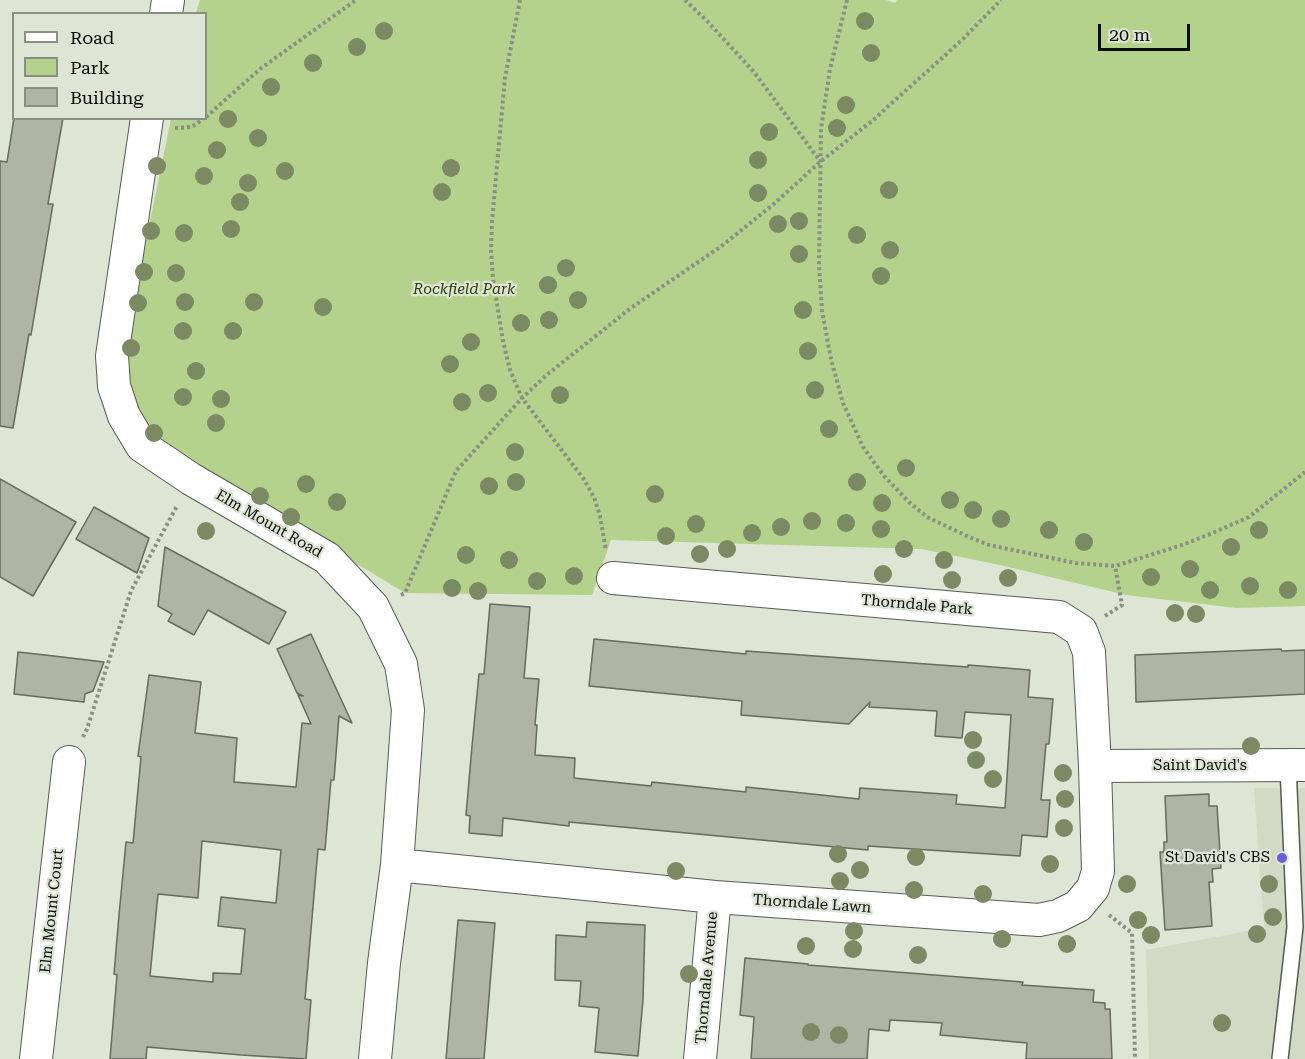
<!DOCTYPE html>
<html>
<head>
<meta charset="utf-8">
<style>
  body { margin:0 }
  #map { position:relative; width:1305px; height:1059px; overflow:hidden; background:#dde5d5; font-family:"Roboto Serif",serif }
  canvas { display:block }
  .legend { position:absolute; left:12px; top:12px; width:195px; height:108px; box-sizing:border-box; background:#dde5d5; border:2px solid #898f83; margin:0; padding:8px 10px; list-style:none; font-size:18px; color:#0a0d08 }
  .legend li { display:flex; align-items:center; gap:12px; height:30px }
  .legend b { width:30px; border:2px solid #898f83 }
  .scale { position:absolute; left:1098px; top:24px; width:92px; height:27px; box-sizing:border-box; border:3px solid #0a0d08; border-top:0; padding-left:8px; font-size:18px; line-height:21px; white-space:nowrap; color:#0a0d08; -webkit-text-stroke:4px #dde5d5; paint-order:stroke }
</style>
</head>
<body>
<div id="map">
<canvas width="1305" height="1059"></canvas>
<ul class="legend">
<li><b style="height:8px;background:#fff"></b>Road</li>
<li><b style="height:16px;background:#b4d28b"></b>Park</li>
<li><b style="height:16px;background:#aeb5a5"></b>Building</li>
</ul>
<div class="scale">20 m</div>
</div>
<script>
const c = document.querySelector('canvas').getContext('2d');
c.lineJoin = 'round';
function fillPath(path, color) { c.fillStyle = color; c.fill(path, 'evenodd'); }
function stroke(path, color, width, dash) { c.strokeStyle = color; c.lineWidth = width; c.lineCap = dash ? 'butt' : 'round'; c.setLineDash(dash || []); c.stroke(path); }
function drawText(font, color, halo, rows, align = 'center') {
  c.font = font + ' "Roboto Serif",serif'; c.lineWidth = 4.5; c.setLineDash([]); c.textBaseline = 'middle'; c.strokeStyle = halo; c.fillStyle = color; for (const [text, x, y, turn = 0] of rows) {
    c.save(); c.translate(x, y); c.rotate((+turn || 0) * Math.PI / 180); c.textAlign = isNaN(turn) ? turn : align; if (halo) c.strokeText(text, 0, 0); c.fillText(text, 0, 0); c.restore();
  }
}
const built = new Path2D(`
  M 1254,788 L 1305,788 L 1305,1059 L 1149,1059 L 1146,950 L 1264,928 Z`);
const green = new Path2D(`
  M 200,0 L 886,0 L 895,3 L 897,0 L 1305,0 L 1305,606 L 1236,608 L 1126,595 L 1000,565 L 921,549 L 611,540 L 592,595 L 405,593 L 164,447 L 132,409 L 122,358 L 171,119 L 206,118 L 206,14 L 196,13 Z`);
const building = new Path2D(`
  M 14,118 L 63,118 L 48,204 L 53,204 L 31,335 L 29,334 L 13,428 L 0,426 L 0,161 L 7,162 Z
  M 0,479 L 76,522 L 33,596 L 0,577 Z
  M 94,507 L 149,538 L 137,573 L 76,539 Z
  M 165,547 L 286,612 L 269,644 L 208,610 L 194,635 L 168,621 L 172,614 L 158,606 Z
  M 490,604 L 530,607 L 524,678 L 539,679 L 535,725 L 537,725 L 535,755 L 575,758 L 574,778 L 651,786 L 652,782 L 746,792 L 746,787 L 859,799 L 860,788 L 957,795 L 956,804 L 1005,808 L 1011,715 L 965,712 L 962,738 L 935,736 L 937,711 L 869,707 L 870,702 L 849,724 L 741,715 L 742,701 L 589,686 L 594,639 L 746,654 L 746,651 L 968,667 L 968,665 L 1030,670 L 1028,697 L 1053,699 L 1049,744 L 1046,744 L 1041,800 L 1050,800 L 1047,837 L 1022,835 L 1020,856 L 868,846 L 868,850 L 569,822 L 569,826 L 503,818 L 502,836 L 469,833 L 470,816 L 466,815 L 472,746 L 479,674 L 484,674 Z
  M 311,634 L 352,723 L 339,716 L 334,780 L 331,780 L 325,850 L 318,849 L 305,999 L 311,1000 L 306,1059 L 241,1055 L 147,1047 L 146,1059 L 110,1059 L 117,975 L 114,974 L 119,915 L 126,842 L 133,843 L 141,757 L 138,756 L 149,675 L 201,682 L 195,733 L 237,738 L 234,782 L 296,787 L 302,723 L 311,724 L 298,695 L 303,696 L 297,693 L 277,649 ZM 202,841 L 281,850 L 276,903 L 221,897 L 218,926 L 245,929 L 241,974 L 213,973 L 213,982 L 150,976 L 158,894 L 198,898 Z
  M 1281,649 L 1282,651 L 1305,650 L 1305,694 L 1136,702 L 1135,655 Z
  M 18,652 L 54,656 L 104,662 L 93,691 L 85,694 L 84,702 L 14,694 Z
  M 1209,794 L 1209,806 L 1217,806 L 1221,868 L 1212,869 L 1213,882 L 1209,882 L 1212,926 L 1165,930 L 1160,852 L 1164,852 L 1164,842 L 1167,842 L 1165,796 Z
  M 458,920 L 495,923 L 484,1059 L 446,1059 Z
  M 587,922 L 645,925 L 643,1000 L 638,1056 L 595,1052 L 599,1008 L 579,1006 L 581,981 L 555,980 L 556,935 L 586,937 Z
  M 745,958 L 808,964 L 808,965 L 1023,982 L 1022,985 L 1094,990 L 1093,1002 L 1105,1003 L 1105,1009 L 1110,1009 L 1112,1059 L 1026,1059 L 1027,1043 L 940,1035 L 942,1023 L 890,1020 L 889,1031 L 869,1029 L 867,1059 L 751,1059 L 754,1017 L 740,1015 Z`);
const path = new Path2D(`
  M 520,0 L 505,78 L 492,221 L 491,250 L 493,279 L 503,341 L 510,370 L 522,398 L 583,478 L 594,497 L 600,516 L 606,550
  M 685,0 L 707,21 L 754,72 L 820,161
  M 847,0 L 830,69 L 821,129 L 819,265 L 822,311 L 831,359 L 843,403 L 863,447 L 884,476 L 909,502 L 927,517 L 969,537 L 989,545 L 1076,563 L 1115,566 L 1182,545 L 1215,532 L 1249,517 L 1305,472
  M 206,117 L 260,69 L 356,0
  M 175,128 L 192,127 L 204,118
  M 401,595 L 405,593 L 456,471 L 522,398 L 549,373 L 631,308 L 723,245 L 775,203 L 820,162 L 872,121 L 963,39 L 1001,0
  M 1105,616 L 1122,605 L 1115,566
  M 83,737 L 87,729 L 131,591 L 177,506
  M 1109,915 L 1132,933 L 1135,1059`);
const service = new Path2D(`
  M 1280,1059 L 1295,927 L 1288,766`);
const minor = new Path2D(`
  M 166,14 L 168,0
  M 147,118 L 112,356 L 114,386 L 124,416 L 142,446 L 191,479 L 327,558 L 373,607 L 401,664 L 408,710 L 397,865 L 384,963 L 375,1059
  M 1095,766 L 1305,765
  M 397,865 L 715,897 L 1039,920 L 1058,916 L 1078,906 L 1093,888 L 1098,871 L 1095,766 L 1089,652 L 1081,631 L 1059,617 L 613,578
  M 36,1059 L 69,762
  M 700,1059 L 715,897`);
const trees = [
  [865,21],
  [384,31],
  [357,47],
  [871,53],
  [313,63],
  [271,87],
  [846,105],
  [228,119],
  [837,128],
  [769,132],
  [258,138],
  [217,150],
  [758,160],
  [157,166],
  [451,168],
  [285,171],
  [204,176],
  [248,183],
  [889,190],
  [442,192],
  [758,193],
  [240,202],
  [799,221],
  [778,224],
  [231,229],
  [151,231],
  [184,233],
  [857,235],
  [890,250],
  [799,254],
  [566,268],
  [144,272],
  [176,273],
  [881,276],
  [548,285],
  [578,300],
  [185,302],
  [254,302],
  [138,303],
  [323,307],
  [803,310],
  [549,320],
  [521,323],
  [183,331],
  [233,331],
  [471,342],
  [131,348],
  [808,351],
  [450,364],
  [196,371],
  [815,390],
  [488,393],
  [560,395],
  [183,397],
  [221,399],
  [462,402],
  [216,423],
  [829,429],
  [154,433],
  [515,452],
  [906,468],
  [516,482],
  [857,482],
  [306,484],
  [489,486],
  [655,494],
  [260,496],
  [950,500],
  [337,502],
  [882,503],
  [973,510],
  [291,517],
  [1001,519],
  [812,521],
  [846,523],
  [696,524],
  [781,527],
  [881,529],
  [1049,530],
  [1259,530],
  [206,531],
  [752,533],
  [666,536],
  [1084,542],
  [1231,547],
  [727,549],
  [904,549],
  [700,554],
  [466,555],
  [509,560],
  [944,560],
  [1190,569],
  [883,574],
  [574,576],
  [1151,577],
  [1008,578],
  [952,580],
  [537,581],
  [1250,586],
  [452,588],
  [1210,590],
  [1288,590],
  [478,591],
  [1175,613],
  [1196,614],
  [973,740],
  [1251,746],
  [976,760],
  [1063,773],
  [993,779],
  [1065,799],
  [1064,828],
  [838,854],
  [916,857],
  [1050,864],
  [860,870],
  [676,871],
  [840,881],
  [1127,884],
  [1269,884],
  [914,890],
  [983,894],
  [1273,917],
  [1138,920],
  [854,931],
  [1257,934],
  [1151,935],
  [1002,939],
  [1067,944],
  [806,946],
  [853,949],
  [918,955],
  [689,974],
  [1222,1023],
  [811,1032],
  [839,1035]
];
const markers = [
  [1282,858,6,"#695ed8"]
];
const parkNames = [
  ["Rockfield Park",464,290]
];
const streetNames = [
  ["Elm Mount Road",269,524,30],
  ["Thorndale Park",917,605,5],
  ["Saint David's",1200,766],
  ["Thorndale Lawn",812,904,4],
  ["Elm Mount Court",52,911,-84],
  ["Thorndale Avenue",707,978,-85]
];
const poiNames = [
  ["St David's CBS",1270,858]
];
fillPath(built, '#d0dac4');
fillPath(green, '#b4d28b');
fillPath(building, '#aeb5a5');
stroke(building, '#656b5d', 1.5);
stroke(service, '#575d50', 18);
stroke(minor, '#575d50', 34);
stroke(path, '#898f84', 4, [3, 3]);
stroke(service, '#fff', 15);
stroke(minor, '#fff', 32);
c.fillStyle = '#7c8a63';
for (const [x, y] of trees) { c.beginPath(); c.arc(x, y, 9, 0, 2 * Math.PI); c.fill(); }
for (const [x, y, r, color] of markers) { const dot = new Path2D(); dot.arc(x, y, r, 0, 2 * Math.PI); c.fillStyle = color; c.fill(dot); stroke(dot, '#dde5d5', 2); }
drawText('italic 15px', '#2c3f05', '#dde5d5', parkNames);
drawText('15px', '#0a0d08', '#dde5d5', streetNames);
drawText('15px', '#0a0d08', '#dde5d5', poiNames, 'right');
</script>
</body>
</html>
